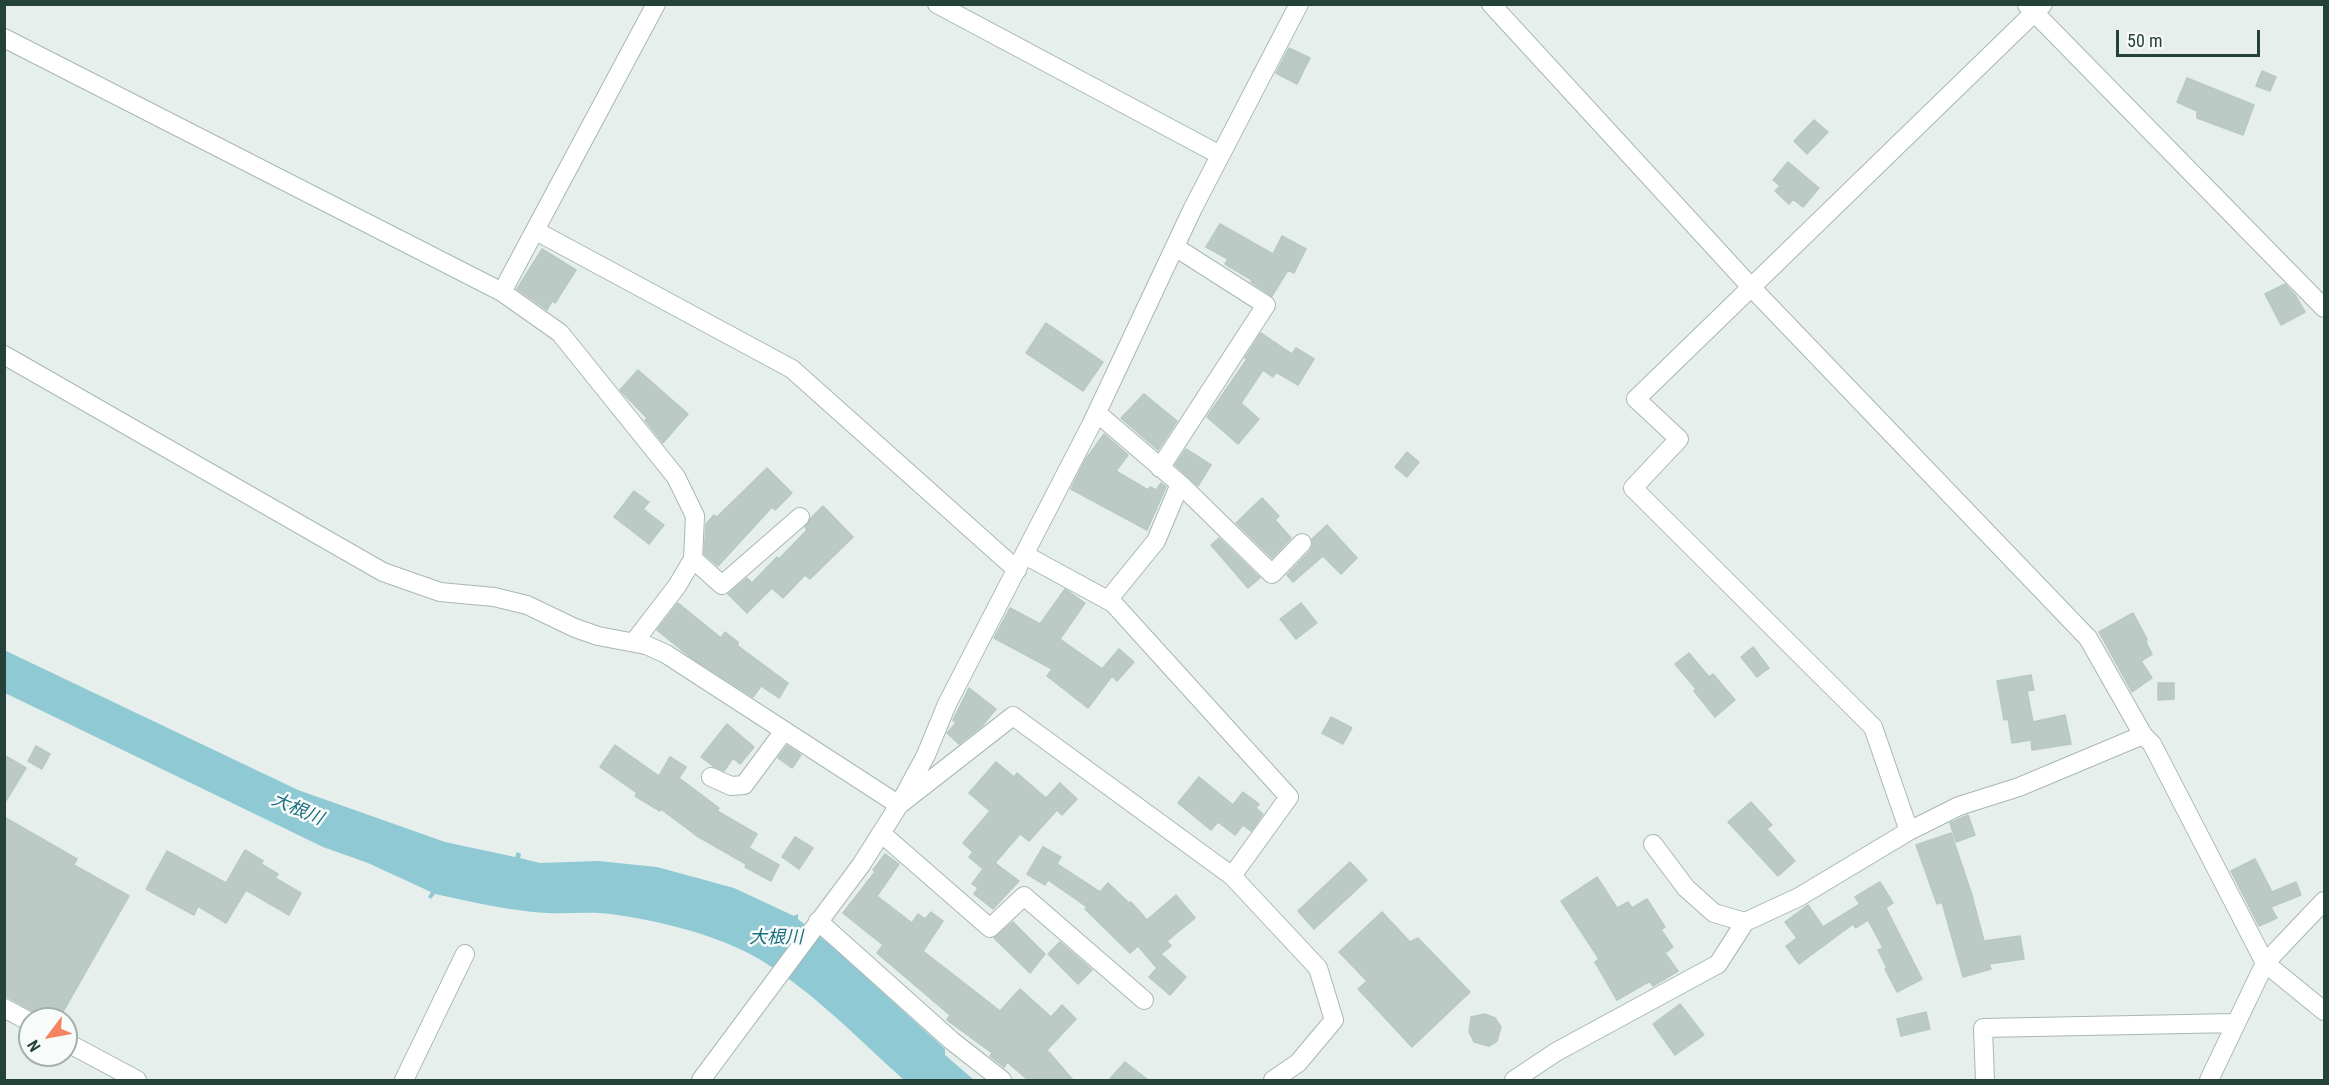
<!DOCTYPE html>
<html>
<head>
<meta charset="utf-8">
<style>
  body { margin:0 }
  #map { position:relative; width:2329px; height:1085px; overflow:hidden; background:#e6efeb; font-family:"Roboto Condensed",sans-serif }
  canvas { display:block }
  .frame { position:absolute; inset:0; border:6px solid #24423a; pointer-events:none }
  .north { position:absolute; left:18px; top:1007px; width:60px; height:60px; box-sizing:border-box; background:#f7fbf9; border:2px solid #a3b1ad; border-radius:50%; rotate:238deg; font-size:16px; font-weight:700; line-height:24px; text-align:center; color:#24423a }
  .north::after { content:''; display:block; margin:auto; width:21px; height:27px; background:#f4845f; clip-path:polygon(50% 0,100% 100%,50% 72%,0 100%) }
  .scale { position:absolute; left:2116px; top:30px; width:144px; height:27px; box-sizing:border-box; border:3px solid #24423a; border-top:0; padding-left:8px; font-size:18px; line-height:21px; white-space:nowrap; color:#24423a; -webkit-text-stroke:4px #f7fbf9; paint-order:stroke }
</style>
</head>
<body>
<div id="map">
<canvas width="2329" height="1085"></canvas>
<div class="frame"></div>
<div class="north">N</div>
<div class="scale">50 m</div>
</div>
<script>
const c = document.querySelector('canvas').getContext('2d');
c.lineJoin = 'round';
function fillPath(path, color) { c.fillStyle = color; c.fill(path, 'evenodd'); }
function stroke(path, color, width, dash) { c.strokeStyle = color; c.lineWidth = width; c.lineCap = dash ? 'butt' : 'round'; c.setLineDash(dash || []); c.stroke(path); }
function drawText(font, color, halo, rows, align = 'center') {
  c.font = font + ' "Roboto Condensed","Noto Sans JP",sans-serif'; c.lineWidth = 5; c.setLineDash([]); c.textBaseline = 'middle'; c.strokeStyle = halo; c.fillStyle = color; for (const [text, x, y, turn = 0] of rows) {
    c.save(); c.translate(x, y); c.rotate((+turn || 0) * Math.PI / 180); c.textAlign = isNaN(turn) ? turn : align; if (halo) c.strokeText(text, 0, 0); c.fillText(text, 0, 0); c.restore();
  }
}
const water = new Path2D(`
  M 4,650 L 298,790 L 445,842 L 515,857 L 517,852 L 521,854 L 520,858 L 540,863 L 598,861 L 657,867 L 734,888 L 794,916 L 798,914 L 798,919 L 834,948 L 945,1049 L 945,1055 L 974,1080 L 904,1080 C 856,1037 800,978 742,950 C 702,931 654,920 611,914 C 589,911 568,914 547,913 C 510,911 472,902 435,894 L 431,899 L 428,897 L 431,892 L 368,863 L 323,847 L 5,693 Z`);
const building = new Path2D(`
  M 1289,48 L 1310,58 L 1297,84 L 1276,73 Z
  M 2262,71 L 2276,77 L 2270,91 L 2256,86 Z
  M 2187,78 L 2254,105 L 2243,135 L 2197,118 L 2197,111 L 2177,102 Z
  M 1814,120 L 1828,132 L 1807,154 L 1794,141 Z
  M 1788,162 L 1819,188 L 1803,207 L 1793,199 L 1789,204 L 1775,191 L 1780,186 L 1773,180 Z
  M 1220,224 L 1273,254 L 1282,236 L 1306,249 L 1294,273 L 1288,270 L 1272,296 L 1251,282 L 1252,280 L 1225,264 L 1228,259 L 1206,247 Z
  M 542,249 L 576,270 L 555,303 L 552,301 L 547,310 L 517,289 Z
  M 2285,284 L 2295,295 L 2305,312 L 2281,325 L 2265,294 Z
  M 1046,323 L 1103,362 L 1083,391 L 1026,353 Z
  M 1261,333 L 1292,354 L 1296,348 L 1314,359 L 1298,385 L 1276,372 L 1273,377 L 1263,370 L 1241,403 L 1259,419 L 1238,444 L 1207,417 L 1247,359 L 1245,358 Z
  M 638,370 L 688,414 L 663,443 L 645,420 L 647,418 L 620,390 Z
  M 1144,394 L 1177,421 L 1158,450 L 1121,418 Z
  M 1104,434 L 1128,455 L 1116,471 L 1148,490 L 1150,487 L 1156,490 L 1161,483 L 1166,487 L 1147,530 L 1071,489 L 1085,460 Z
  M 1186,449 L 1211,465 L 1198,486 L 1175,465 Z
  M 1407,452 L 1419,462 L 1407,477 L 1395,467 Z
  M 767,468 L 792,493 L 775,510 L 772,507 L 718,566 L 704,554 L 706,524 L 714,515 L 717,517 Z
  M 634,491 L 649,502 L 643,509 L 664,525 L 649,544 L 614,517 Z
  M 1262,498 L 1279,516 L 1275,520 L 1291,538 L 1272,558 L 1236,523 Z
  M 823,506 L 853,537 L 810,579 L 805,575 L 783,598 L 772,588 L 747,613 L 728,594 L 747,578 L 752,583 L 777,557 L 779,559 L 807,530 L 805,527 L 811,518 Z
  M 1327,525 L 1357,558 L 1341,574 L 1323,556 L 1293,582 L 1287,575 L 1310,551 L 1313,545 L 1312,539 Z
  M 1219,538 L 1260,578 L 1248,588 L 1211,545 Z
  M 1065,589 L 1085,603 L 1060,639 L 1111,675 L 1103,668 L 1119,649 L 1134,662 L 1117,681 L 1112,676 L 1088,708 L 1047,676 L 1052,669 L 994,638 L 1010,608 L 1040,624 Z
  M 678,603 L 721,638 L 725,632 L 738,642 L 738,646 L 788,683 L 779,698 L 761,686 L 753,697 L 689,656 L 657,630 Z
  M 1301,603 L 1317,623 L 1296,639 L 1280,619 Z
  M 2133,613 L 2147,639 L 2146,642 L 2152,654 L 2141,661 L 2152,678 L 2132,692 L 2099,632 Z
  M 1753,647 L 1769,668 L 1757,677 L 1741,657 Z
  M 1689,653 L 1709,677 L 1713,674 L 1735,700 L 1715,717 L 1694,691 L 1696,689 L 1675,664 Z
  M 2031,675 L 2034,690 L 2027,691 L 2033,722 L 2065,715 L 2071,744 L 2032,750 L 2031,740 L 2012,743 L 2008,719 L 2004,720 L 1997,681 Z
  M 2158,683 L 2174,683 L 2174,699 L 2158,700 Z
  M 969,688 L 996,709 L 982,726 L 959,744 L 947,733 L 956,723 L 953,720 Z
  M 1331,717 L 1352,728 L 1343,744 L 1322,733 Z
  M 727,724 L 754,747 L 740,764 L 733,758 L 724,771 L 713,766 L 701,757 Z
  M 615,745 L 659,776 L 670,757 L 686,767 L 679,778 L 719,808 L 717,811 L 757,834 L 749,848 L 779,865 L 771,881 L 745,867 L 746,864 L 697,836 L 661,809 L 660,811 L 635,796 L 637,793 L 600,767 Z
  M 36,746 L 50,754 L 42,769 L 28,761 Z
  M 787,746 L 801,755 L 792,768 L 778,758 Z
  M 4,755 L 26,768 L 4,804 Z
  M 996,762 L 1014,777 L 1017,773 L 1046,798 L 1060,783 L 1077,799 L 1062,815 L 1057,810 L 1029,841 L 1020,834 L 995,863 L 1019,881 L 993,909 L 974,894 L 978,888 L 972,884 L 983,869 L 969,857 L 973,852 L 963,843 L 990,811 L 969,793 Z
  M 1199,777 L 1233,805 L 1243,792 L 1259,804 L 1256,808 L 1263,814 L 1251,831 L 1243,825 L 1235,835 L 1218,822 L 1211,830 L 1178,803 Z
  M 1751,802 L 1772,825 L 1767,829 L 1795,861 L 1778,876 L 1728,822 Z
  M 1968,815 L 1975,835 L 1956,842 L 1950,823 Z
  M 4,817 L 77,859 L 74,865 L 129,896 L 59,1019 L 47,1019 L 4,995 Z
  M 1951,833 L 1971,892 L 1984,941 L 2020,936 L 2024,959 L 1989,964 L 1991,969 L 1963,977 L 1942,902 L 1937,904 L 1916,845 Z
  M 795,837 L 813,848 L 799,869 L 782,857 Z
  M 1043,847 L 1061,857 L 1057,864 L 1100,892 L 1108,883 L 1129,903 L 1131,902 L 1147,920 L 1176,895 L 1195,918 L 1167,941 L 1171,946 L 1161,954 L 1186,977 L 1170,995 L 1149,977 L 1157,968 L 1138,946 L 1130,953 L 1085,909 L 1087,907 L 1048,880 L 1045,885 L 1027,874 Z
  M 245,850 L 263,861 L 261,864 L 278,874 L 275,878 L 301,893 L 289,915 L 246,890 L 226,923 L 198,906 L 194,915 L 146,889 L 167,851 L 226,883 Z
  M 885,854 L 899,864 L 877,896 L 912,923 L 918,914 L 925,919 L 931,912 L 943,921 L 923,951 L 1000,1011 L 1020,989 L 1051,1017 L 1062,1005 L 1076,1019 L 1047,1050 L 1073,1080 L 1028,1080 L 1007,1062 L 1004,1067 L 990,1056 L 992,1053 L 947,1020 L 950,1015 L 877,953 L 883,945 L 843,913 L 875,872 L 873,870 Z
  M 2255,859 L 2272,892 L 2296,882 L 2301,895 L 2271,907 L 2277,918 L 2259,926 L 2231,871 Z
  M 1350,862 L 1367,880 L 1314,929 L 1298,911 Z
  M 1597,877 L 1617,908 L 1628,902 L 1632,908 L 1647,899 L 1665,927 L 1661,930 L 1673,947 L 1665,953 L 1678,971 L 1653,986 L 1650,981 L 1617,1000 L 1595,962 L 1599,959 L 1561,901 Z
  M 1880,882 L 1893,903 L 1886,908 L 1922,979 L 1897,992 L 1885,969 L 1887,968 L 1878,950 L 1883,948 L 1868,920 L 1856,928 L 1853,924 L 1799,964 L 1786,946 L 1797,938 L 1785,922 L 1808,905 L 1823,927 L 1860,904 L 1855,897 Z
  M 1382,912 L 1410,942 L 1418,938 L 1470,992 L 1412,1047 L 1358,989 L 1367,981 L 1339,952 Z
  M 1013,922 L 1045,954 L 1030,973 L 994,938 Z
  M 1060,942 L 1092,970 L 1078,984 L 1048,954 Z
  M 1680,1004 L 1704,1035 L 1675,1055 L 1653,1024 Z
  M 1926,1012 L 1930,1029 L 1901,1036 L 1897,1019 Z
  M 1485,1014 L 1495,1018 L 1501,1027 L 1497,1041 L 1489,1046 L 1474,1042 L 1469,1032 L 1471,1017 Z
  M 1125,1062 L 1148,1080 L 1109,1080 Z`);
const minor = new Path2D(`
  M 937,4 L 1220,155
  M 1491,4 L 1751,287 L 2088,638 L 2143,735 L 2152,744 L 2265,963 L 2324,1011
  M 2027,5 L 2324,308
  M 4,38 L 502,292 L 656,4
  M 536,231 L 792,369 L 1017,570
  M 502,292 L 560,333 L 676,477 L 695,516 L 693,559 L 677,586 L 634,642
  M 4,355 L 383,572 L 440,592 L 494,597 L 527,605 L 575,628 L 598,636 L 646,645 L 666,654 L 899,805 L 1013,716 L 1232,876 L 1318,968 L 1334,1020 L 1298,1063 L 1273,1080
  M 1097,413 L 1180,484 L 1156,541 L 1108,600
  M 1160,468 L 1266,305 L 1175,247
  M 1180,484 L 1272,574 L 1302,543
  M 1025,555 L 1113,603 L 1289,797 L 1232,876
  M 693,559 L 722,585 L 800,517
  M 711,777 L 731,786 L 744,785 L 784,731
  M 1909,831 L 1873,727 L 1633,488 L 1679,439 L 1636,399 L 2043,4
  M 881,833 L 990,928 L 1024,896 L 1144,1000
  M 1653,844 L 1686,888 L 1714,913 L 1745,922
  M 818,921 L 952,1041 L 1002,1080
  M 4,1008 L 30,1022
  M 66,1042 L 137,1080
  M 404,1080 L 465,954
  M 701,1080 L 861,865 L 899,805 L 926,755 L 947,704 L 1091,425 L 1193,208 L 1299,4
  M 1514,1080 L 1556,1052 L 1718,964 L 1745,922 L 1799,897 L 1909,831 L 1959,806 L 2019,787 L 2143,735
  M 1985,1080 L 1983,1028 L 2236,1023
  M 2209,1080 L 2265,963 L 2324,901`);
const waterNames = [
  ["大根川",297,810,23],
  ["大根川",776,938]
];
fillPath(water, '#8ec9d4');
fillPath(building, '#bbcac4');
stroke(building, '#b8c9c2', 1.5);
stroke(minor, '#a8b8b2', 20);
stroke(minor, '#fff', 18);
drawText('italic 18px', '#1c6f80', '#f7fbf9', waterNames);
</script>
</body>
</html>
